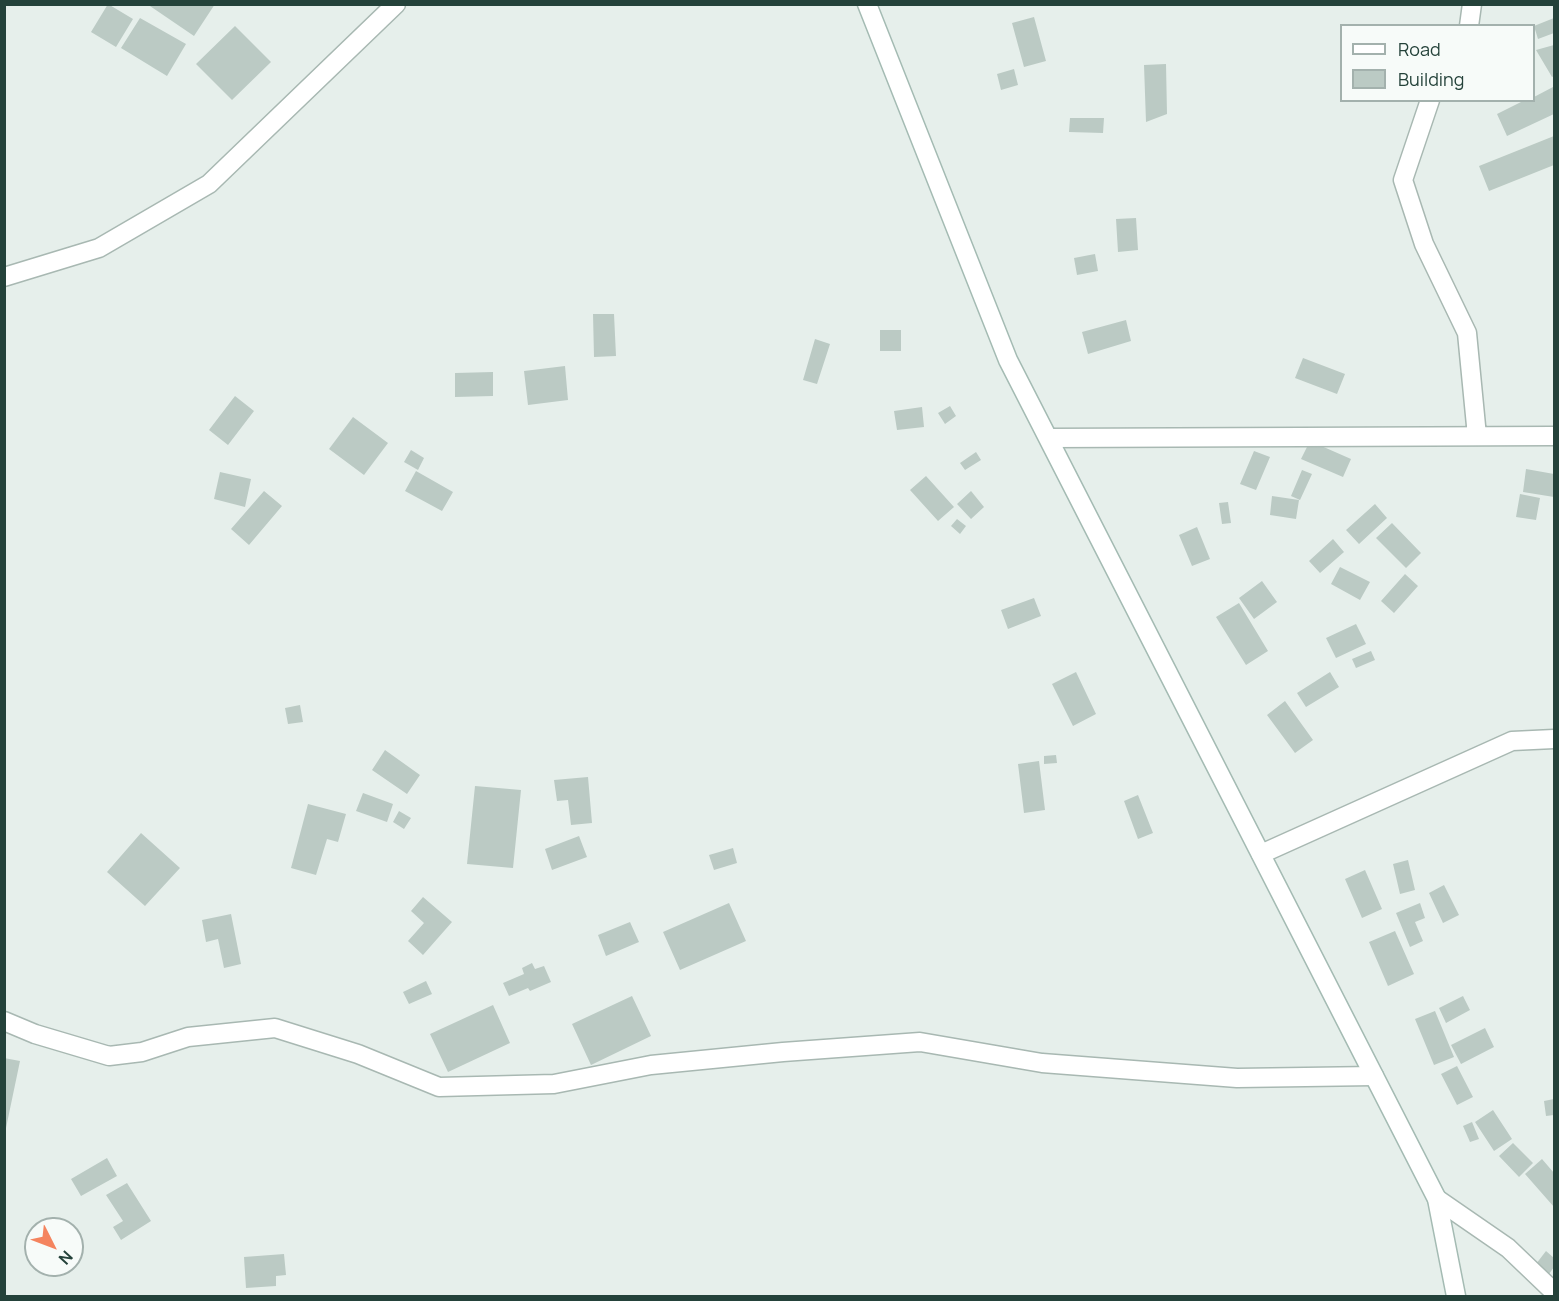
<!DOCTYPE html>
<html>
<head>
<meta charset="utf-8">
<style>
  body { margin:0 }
  #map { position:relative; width:1559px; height:1301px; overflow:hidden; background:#e6efeb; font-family:Manrope,sans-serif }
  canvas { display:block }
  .frame { position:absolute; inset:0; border:6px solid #24423a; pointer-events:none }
  .legend { position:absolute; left:1340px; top:24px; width:195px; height:78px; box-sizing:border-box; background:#f7fbf9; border:2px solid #a3b1ad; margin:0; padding:8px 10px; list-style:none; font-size:18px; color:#24423a }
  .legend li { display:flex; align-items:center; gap:12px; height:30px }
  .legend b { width:30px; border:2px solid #a3b1ad }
  .north { position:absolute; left:24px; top:1217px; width:60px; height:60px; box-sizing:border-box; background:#f7fbf9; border:2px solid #a3b1ad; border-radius:50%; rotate:132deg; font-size:16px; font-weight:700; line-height:24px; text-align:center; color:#24423a }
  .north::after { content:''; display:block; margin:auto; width:21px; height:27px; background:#f4845f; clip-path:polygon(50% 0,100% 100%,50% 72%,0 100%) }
</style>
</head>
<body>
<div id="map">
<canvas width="1559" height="1301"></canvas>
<div class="frame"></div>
<ul class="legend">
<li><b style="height:8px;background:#fff"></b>Road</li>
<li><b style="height:16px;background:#bbcac4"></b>Building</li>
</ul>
<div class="north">N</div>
</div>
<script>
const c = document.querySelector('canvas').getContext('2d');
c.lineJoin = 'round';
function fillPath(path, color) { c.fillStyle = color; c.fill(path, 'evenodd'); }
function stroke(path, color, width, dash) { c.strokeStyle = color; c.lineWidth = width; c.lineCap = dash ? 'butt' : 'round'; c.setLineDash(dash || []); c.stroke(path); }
const building = new Path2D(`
  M 108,4 L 133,19 L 116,47 L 91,32 Z
  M 147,4 L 215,4 L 194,36 Z
  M 1034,17 L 1046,61 L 1024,67 L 1012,23 Z
  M 140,18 L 186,44 L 167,76 L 121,48 Z
  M 1554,18 L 1554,33 L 1538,39 L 1534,26 Z
  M 235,26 L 271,62 L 232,100 L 196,64 Z
  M 1554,45 L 1554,76 L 1552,77 L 1536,50 Z
  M 1166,64 L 1167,114 L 1146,122 L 1144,65 Z
  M 1014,69 L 1018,85 L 1001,90 L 997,74 Z
  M 1553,87 L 1554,92 L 1554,114 L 1507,136 L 1497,114 L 1525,100 L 1534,100 L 1534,97 Z
  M 1070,118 L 1104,118 L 1103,133 L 1069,132 Z
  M 1554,136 L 1554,165 L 1489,191 L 1479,166 Z
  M 1136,218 L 1138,250 L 1118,252 L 1116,219 Z
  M 1095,254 L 1098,271 L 1077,275 L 1074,258 Z
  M 593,314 L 614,314 L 616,356 L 594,357 Z
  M 1126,320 L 1131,341 L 1088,354 L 1082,332 Z
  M 880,330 L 901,330 L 901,351 L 880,351 Z
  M 815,339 L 830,344 L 817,384 L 803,380 Z
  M 1303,358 L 1345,374 L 1337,394 L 1295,378 Z
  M 565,366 L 568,400 L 528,405 L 524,371 Z
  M 493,372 L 493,396 L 455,397 L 455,373 Z
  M 235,396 L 254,411 L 228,445 L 209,430 Z
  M 950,406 L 956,416 L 945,424 L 938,413 Z
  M 922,407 L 924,427 L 897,430 L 894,411 Z
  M 353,417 L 388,443 L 364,475 L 329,449 Z
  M 1310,441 L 1351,459 L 1343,477 L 1301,459 Z
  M 411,450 L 424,458 L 418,470 L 404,462 Z
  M 1254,451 L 1270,457 L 1256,490 L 1240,484 Z
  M 976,452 L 981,460 L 965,470 L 960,463 Z
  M 1526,469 L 1554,474 L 1554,497 L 1523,492 Z
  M 1302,470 L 1312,474 L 1300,500 L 1291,496 Z
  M 416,471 L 453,492 L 442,511 L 405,491 Z
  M 220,472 L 251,479 L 245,507 L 214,499 Z
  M 926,476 L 954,507 L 938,521 L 910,490 Z
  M 264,491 L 282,506 L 249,545 L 231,529 Z
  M 971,491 L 984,507 L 971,519 L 957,504 Z
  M 1520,494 L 1540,498 L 1536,520 L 1516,517 Z
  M 1272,496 L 1299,500 L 1296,519 L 1270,515 Z
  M 1228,502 L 1231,523 L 1222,524 L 1219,503 Z
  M 1375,504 L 1387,518 L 1359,544 L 1346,530 Z
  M 957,519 L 966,526 L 960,534 L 951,526 Z
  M 1392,523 L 1421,553 L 1406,568 L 1376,538 Z
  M 1197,527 L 1210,559 L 1192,566 L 1179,535 Z
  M 1333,539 L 1344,552 L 1320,573 L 1309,561 Z
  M 1340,567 L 1370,582 L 1360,600 L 1331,584 Z
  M 1405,574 L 1418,586 L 1394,613 L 1381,601 Z
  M 1262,581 L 1277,602 L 1254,619 L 1239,598 Z
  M 1034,598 L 1041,616 L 1008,629 L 1001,610 Z
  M 1239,603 L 1268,651 L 1246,665 L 1216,617 Z
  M 1356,624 L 1366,644 L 1336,658 L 1326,638 Z
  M 1371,651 L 1375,660 L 1356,668 L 1352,659 Z
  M 1076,672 L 1096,714 L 1073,726 L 1052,684 Z
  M 1330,672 L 1339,687 L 1306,707 L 1297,693 Z
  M 1285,701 L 1313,740 L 1295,753 L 1267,715 Z
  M 300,705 L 303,722 L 288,724 L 285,708 Z
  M 385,750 L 420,775 L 407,794 L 372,770 Z
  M 1056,755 L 1057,763 L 1044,764 L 1044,756 Z
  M 1039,761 L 1045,810 L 1024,813 L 1018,764 Z
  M 588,777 L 592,823 L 571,825 L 568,800 L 557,801 L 554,780 Z
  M 475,786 L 521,790 L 513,868 L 467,864 Z
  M 363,793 L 393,804 L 387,822 L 356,811 Z
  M 1138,795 L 1153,833 L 1138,839 L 1124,801 Z
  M 308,804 L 346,814 L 338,842 L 327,839 L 316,875 L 291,868 Z
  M 399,811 L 411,818 L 404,829 L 393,822 Z
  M 141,833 L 180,868 L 145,906 L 107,872 Z
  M 579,836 L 587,857 L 552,870 L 545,849 Z
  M 733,848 L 737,863 L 714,870 L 709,855 Z
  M 1408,860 L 1415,890 L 1400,894 L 1393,864 Z
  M 1365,870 L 1382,909 L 1362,918 L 1345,879 Z
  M 1444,885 L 1459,915 L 1443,923 L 1429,893 Z
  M 423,897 L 452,922 L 423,955 L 408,941 L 424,923 L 411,911 Z
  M 729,903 L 746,941 L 680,970 L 663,932 Z
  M 1420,903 L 1425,918 L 1415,922 L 1423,941 L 1410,947 L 1396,913 Z
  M 231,914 L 241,964 L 224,968 L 218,939 L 206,942 L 202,920 Z
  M 630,922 L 639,942 L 606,956 L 598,935 Z
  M 1395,931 L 1414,974 L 1388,986 L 1369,942 Z
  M 532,963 L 535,969 L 544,966 L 551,982 L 530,991 L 528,988 L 509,996 L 503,983 L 524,974 L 522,968 Z
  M 426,981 L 432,994 L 409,1004 L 403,992 Z
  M 632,996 L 651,1036 L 591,1065 L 572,1024 Z
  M 1463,996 L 1470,1010 L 1446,1023 L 1439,1008 Z
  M 493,1005 L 510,1043 L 448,1072 L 430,1034 Z
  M 1435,1011 L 1454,1057 L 1434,1065 L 1415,1019 Z
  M 1485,1028 L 1494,1047 L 1461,1064 L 1451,1045 Z
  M 4,1058 L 20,1061 L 6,1128 L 4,1128 Z
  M 1457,1066 L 1473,1097 L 1457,1105 L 1441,1074 Z
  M 1554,1099 L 1554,1115 L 1546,1116 L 1544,1101 Z
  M 1493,1110 L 1512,1139 L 1494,1151 L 1475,1122 Z
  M 1472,1122 L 1479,1139 L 1470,1142 L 1463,1126 Z
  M 1513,1143 L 1533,1163 L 1519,1177 L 1499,1156 Z
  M 107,1158 L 117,1176 L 81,1196 L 71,1179 Z
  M 1542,1159 L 1554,1173 L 1554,1207 L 1525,1174 Z
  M 127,1183 L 151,1221 L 121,1240 L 113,1227 L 123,1221 L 106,1195 Z
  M 1546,1251 L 1554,1258 L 1554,1267 L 1549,1274 L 1536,1264 Z
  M 284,1254 L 286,1275 L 276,1276 L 276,1286 L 246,1288 L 244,1257 Z`);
const street = new Path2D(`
  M 1469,26 L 1472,4
  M 1430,100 L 1403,180 L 1424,244 L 1467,333 L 1477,436
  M 4,277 L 99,248 L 209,184 L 396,4
  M 1049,438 L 1554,436
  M 1261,854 L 1512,741 L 1554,739
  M 4,1021 L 35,1034 L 109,1056 L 142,1052 L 188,1037 L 275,1028 L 358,1054 L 439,1087 L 554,1084 L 651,1065 L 783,1052 L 920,1042 L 1042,1063 L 1237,1078 L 1374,1076
  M 1437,1199 L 1508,1248 L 1554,1292`);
const secondary = new Path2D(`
  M 867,4 L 1008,360 L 1437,1199 L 1456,1296`);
fillPath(building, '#bbcac4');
stroke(street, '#a8b8b2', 21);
stroke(secondary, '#a4bbb3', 21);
stroke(street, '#fff', 18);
stroke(secondary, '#fff', 18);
</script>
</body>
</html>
